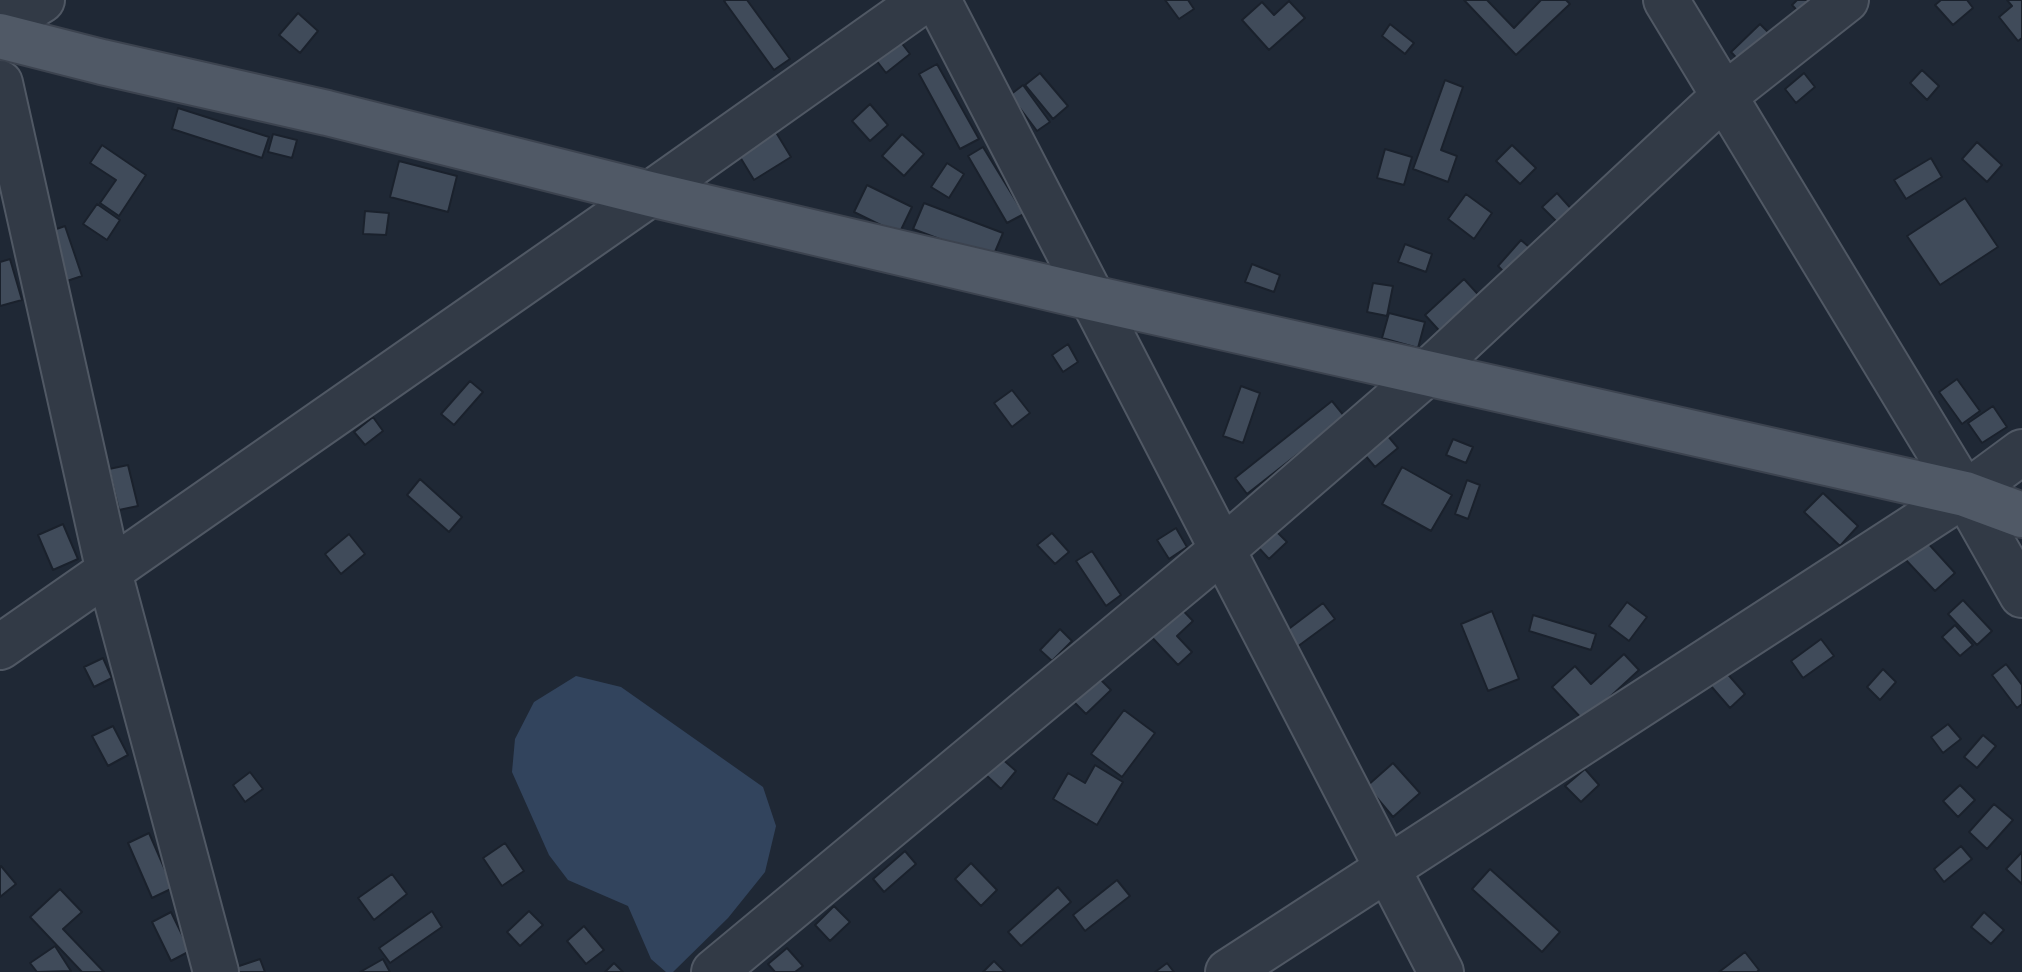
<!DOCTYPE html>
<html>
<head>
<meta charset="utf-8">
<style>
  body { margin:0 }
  canvas { display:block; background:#1f2835 }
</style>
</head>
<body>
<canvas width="2022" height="972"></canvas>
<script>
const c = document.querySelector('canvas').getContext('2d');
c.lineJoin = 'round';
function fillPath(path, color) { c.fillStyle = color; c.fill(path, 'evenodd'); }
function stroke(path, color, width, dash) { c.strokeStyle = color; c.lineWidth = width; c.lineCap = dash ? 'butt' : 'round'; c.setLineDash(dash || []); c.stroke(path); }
const water = new Path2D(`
  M 576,676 L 621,687 L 763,787 L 776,826 L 765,872 L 728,918 L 673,972 L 666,972 L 651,959 L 628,906 L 568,880 L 549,855 L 512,772 L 515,739 L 534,702 Z`);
const building = new Path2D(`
  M 726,0 L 747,0 L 790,59 L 774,70 L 724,1 Z
  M 1165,0 L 1188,0 L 1194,9 L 1179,19 Z
  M 1464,0 L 1487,0 L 1514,28 L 1541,0 L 1566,0 L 1570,4 L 1516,55 Z
  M 1797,0 L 1821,0 L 1803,17 L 1792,5 Z
  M 1941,0 L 1967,0 L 1973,8 L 1953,25 L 1935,5 Z
  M 2007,0 L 2022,0 L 2022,38 L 2018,41 L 1999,17 L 2012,6 Z
  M 1289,1 L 1305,18 L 1269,50 L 1242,20 L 1262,2 L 1274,15 Z
  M 298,13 L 318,31 L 300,53 L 279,35 Z
  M 1390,24 L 1414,43 L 1405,54 L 1382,36 Z
  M 1760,24 L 1775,39 L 1745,67 L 1731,52 Z
  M 897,37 L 910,54 L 886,73 L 873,56 Z
  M 937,64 L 979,139 L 960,149 L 919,74 Z
  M 1922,70 L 1939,86 L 1927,100 L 1910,83 Z
  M 1040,73 L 1068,106 L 1053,119 L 1025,85 Z
  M 1804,73 L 1815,87 L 1796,103 L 1785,89 Z
  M 1445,80 L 1463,87 L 1441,150 L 1457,156 L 1448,182 L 1413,169 Z
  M 1023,85 L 1050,122 L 1037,131 L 1010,95 Z
  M 870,104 L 888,125 L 870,141 L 852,121 Z
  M 178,108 L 269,137 L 262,158 L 172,129 Z
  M 774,129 L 791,157 L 754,180 L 737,152 Z
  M 273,134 L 297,140 L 292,158 L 268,152 Z
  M 902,134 L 924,154 L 904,176 L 882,156 Z
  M 1977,142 L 2002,165 L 1987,182 L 1962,159 Z
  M 102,145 L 146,175 L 119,216 L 100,203 L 116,180 L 90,163 Z
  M 1512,145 L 1536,168 L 1520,184 L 1496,161 Z
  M 983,147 L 1024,214 L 1007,223 L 968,156 Z
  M 1385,149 L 1412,157 L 1404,185 L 1377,178 Z
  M 1931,158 L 1942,177 L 1906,199 L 1894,180 Z
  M 399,161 L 457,176 L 448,212 L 390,197 Z
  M 947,163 L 964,174 L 949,198 L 931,187 Z
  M 867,185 L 912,207 L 899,234 L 854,212 Z
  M 1557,193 L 1575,213 L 1561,226 L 1542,207 Z
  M 1466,194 L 1492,213 L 1474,239 L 1448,219 Z
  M 1965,198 L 1998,247 L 1940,285 L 1907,236 Z
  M 924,203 L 1003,233 L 992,259 L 913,229 Z
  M 97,204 L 120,220 L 107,240 L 83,224 Z
  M 365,211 L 389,213 L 386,235 L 363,234 Z
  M 65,226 L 82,276 L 61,283 L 45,233 Z
  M 1521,240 L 1536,253 L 1511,279 L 1498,266 Z
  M 1405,244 L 1432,254 L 1426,272 L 1398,262 Z
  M 10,259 L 22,300 L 0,306 L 0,262 Z
  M 1252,264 L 1280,275 L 1274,292 L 1245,282 Z
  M 1464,279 L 1485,302 L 1445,337 L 1425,315 Z
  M 1373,283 L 1393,286 L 1387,316 L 1367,312 Z
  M 1389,313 L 1425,322 L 1418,348 L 1382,338 Z
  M 1068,344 L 1078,362 L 1063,372 L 1052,355 Z
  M 1957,379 L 1980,411 L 1962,424 L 1939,392 Z
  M 470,381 L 483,392 L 454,425 L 441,414 Z
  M 1241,386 L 1260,393 L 1243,443 L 1223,436 Z
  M 1012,390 L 1030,413 L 1012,427 L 994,403 Z
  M 1332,401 L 1345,417 L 1247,494 L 1235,478 Z
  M 1993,406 L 2007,427 L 1982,443 L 1968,423 Z
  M 373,417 L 383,431 L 365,445 L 354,432 Z
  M 1382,429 L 1398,448 L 1375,467 L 1359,448 Z
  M 1453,439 L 1473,447 L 1466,463 L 1446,455 Z
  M 128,465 L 138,506 L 119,510 L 109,469 Z
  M 1402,467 L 1452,495 L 1431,531 L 1382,504 Z
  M 420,479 L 462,517 L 449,532 L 407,495 Z
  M 1467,480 L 1480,485 L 1468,519 L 1455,514 Z
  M 1823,493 L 1858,526 L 1840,546 L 1804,512 Z
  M 63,524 L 78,559 L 53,570 L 38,535 Z
  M 1176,528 L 1187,547 L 1169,559 L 1157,540 Z
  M 1275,530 L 1287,542 L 1269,559 L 1257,546 Z
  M 1052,533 L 1069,552 L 1055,564 L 1037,545 Z
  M 349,534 L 365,554 L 341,574 L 325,554 Z
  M 1926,541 L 1955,573 L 1935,591 L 1905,559 Z
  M 1092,551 L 1121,595 L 1106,606 L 1076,561 Z
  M 1963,600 L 1992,631 L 1977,645 L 1948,614 Z
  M 1175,602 L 1193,621 L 1177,636 L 1192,652 L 1178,665 L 1145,630 Z
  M 1627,602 L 1647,617 L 1629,641 L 1609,626 Z
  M 1323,603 L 1335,619 L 1297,647 L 1286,631 Z
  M 1492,611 L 1519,679 L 1488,691 L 1461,624 Z
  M 1533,615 L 1596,634 L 1591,650 L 1529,631 Z
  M 1955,625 L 1973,645 L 1960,656 L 1942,637 Z
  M 1060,629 L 1072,641 L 1052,661 L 1040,650 Z
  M 1821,639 L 1834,656 L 1803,678 L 1791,661 Z
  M 1624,654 L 1639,670 L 1584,721 L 1552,687 L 1575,666 L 1591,684 Z
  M 103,658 L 112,678 L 94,687 L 84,667 Z
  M 2006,664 L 2022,685 L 2022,704 L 2017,708 L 1992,675 Z
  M 1883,669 L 1896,682 L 1880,700 L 1867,687 Z
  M 1725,671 L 1745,694 L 1730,708 L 1710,685 Z
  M 1096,675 L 1111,690 L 1086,714 L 1071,699 Z
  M 1124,710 L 1155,733 L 1122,777 L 1091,754 Z
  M 1948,724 L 1961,739 L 1943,753 L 1931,737 Z
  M 113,726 L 128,755 L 108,766 L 92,736 Z
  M 1983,735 L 1996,746 L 1977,768 L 1964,757 Z
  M 1000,757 L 1016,771 L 1001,789 L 985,774 Z
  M 1393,763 L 1420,793 L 1393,817 L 1367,786 Z
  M 1095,765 L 1123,782 L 1097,825 L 1053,799 L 1068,773 L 1085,783 Z
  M 1585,769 L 1599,785 L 1581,802 L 1565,786 Z
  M 250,772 L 263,789 L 245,802 L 233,785 Z
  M 1960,785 L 1975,800 L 1958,817 L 1943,801 Z
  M 1994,804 L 2013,820 L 1987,849 L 1969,832 Z
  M 149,833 L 173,888 L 152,898 L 128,843 Z
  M 505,843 L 524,871 L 502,886 L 483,858 Z
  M 1961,846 L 1972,859 L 1944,882 L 1934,869 Z
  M 905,851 L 916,864 L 884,892 L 873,879 Z
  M 2022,852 L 2022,884 L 2006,869 Z
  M 971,863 L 997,890 L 981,906 L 955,879 Z
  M 1,866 L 16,884 L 0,897 L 0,867 Z
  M 1490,869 L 1560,932 L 1542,952 L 1472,889 Z
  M 392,874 L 407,894 L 374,920 L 358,898 Z
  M 1117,880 L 1130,896 L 1085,931 L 1073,915 Z
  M 1058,887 L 1071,902 L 1021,946 L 1008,932 Z
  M 60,889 L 82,912 L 63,929 L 104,972 L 82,972 L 30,917 Z
  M 834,906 L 850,922 L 830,941 L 815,925 Z
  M 432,911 L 442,927 L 390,963 L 379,948 Z
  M 529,911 L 543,925 L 520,946 L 507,932 Z
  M 171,912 L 190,951 L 171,961 L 152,922 Z
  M 1984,912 L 2004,930 L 1991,944 L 1971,927 Z
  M 584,926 L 604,950 L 586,964 L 567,941 Z
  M 55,946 L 71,971 L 37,972 L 30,963 Z
  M 787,948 L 803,966 L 795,972 L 775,972 L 768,964 Z
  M 1745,952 L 1759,970 L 1757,972 L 1719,972 Z
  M 260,959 L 265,972 L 231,972 L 230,969 Z
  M 383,959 L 390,972 L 360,972 Z
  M 994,961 L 1005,972 L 983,972 Z
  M 614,963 L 623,972 L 605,972 Z
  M 1167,963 L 1174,972 L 1155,972 Z`);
const minor = new Path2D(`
  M 938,0 L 1441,972
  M 1666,0 L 1965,494 L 2022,595
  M 0,26 L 42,0
  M 0,83 L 109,572 L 216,972
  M 0,647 L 650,194 L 924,0
  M 714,972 L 1222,550 L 1428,372 L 1724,96 L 1846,0
  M 1228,972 L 1965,494 L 2022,452`);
const major = new Path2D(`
  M 0,36 L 102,62 L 327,113 L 650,194 L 1092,298 L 1965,494 L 2022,515`);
fillPath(water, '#32445d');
fillPath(building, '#404b5a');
stroke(building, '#1a212c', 2);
stroke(minor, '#505864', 48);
stroke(major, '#3c434f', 48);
stroke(minor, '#323a46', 44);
stroke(major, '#505966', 44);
</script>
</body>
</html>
